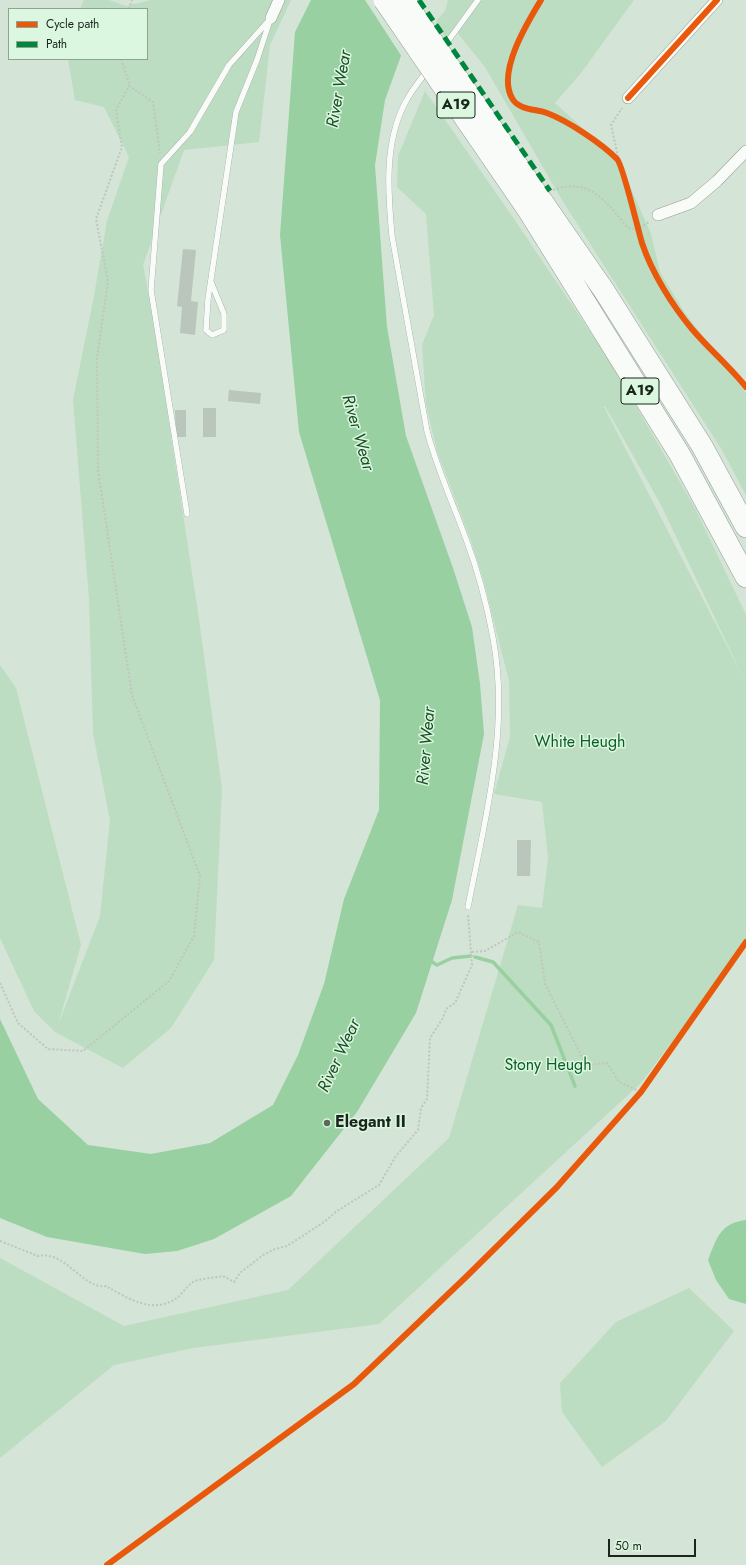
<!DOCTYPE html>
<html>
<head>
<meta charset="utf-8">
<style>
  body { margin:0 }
  #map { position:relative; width:746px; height:1565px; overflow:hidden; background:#d4e4d6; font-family:Jost,sans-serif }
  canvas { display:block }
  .legend { position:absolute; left:8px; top:8px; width:140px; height:52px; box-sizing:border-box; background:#dbf7df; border:1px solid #8ea391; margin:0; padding:5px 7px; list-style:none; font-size:12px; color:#1a251c }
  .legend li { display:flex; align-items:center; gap:8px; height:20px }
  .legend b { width:20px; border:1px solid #8ea391 }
  .scale { position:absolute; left:608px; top:1539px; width:88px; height:18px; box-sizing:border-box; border:2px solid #1a251c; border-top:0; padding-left:5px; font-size:12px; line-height:14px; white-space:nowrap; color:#1a251c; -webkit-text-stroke:3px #dbf7df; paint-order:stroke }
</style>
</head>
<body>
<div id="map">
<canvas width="746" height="1565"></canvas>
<ul class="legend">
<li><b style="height:5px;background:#e8590c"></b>Cycle path</li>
<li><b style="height:5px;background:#00873e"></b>Path</li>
</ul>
<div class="scale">50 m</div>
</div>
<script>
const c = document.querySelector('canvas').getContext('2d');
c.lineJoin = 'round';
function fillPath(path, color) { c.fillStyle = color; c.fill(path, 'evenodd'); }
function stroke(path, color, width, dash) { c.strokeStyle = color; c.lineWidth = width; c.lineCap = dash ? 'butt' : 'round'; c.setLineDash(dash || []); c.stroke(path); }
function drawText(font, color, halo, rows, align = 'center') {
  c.font = font + ' Jost,sans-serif'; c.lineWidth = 3; c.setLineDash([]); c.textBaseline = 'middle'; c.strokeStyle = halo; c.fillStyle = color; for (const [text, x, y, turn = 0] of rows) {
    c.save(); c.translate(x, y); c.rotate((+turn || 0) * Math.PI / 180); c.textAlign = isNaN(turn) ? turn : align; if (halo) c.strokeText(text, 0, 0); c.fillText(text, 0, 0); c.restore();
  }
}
const green = new Path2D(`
  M 84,0 L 109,0 L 126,6 L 151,0 L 291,0 L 270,45 L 259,142 L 184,150 L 143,265 L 152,311 L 199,619 L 222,789 L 214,960 L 171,1028 L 123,1068 L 55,1032 L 34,1011 L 0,938 L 0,665 L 16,688 L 81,945 L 58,1025 L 100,916 L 110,820 L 93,733 L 89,599 L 73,400 L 94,296 L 107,221 L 129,157 L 104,107 L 75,100 L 68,59 L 147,59 L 147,9 L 80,9 Z
  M 448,0 L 634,0 L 581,73 L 555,103 L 619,161 L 651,234 L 660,272 L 685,313 L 746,393 L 746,495 L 722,450 L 562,200 L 485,67 L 459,35 L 457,29 L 448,41 L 435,23 L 445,11 Z
  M 425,91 L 514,219 L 611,363 L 695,508 L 746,615 L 746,944 L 641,1083 L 379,1324 L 193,1348 L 114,1365 L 0,1458 L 0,1258 L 124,1326 L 288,1290 L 449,1138 L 518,905 L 542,908 L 548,858 L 542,802 L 494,794 L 510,737 L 509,681 L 484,582 L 470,538 L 437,451 L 426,404 L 422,345 L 434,315 L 426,214 L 397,187 L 398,156 ZM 605,406 L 661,505 L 743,677 L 604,407 Z
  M 689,1288 L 734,1331 L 666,1421 L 602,1467 L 562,1412 L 560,1383 L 616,1322 Z`);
const water = new Path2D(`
  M 311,0 L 425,0 L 415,17 L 385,100 L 375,165 L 383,274 L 387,327 L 406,436 L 453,568 L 472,627 L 480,684 L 484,734 L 452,900 L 416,1013 L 357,1112 L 291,1196 L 214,1239 L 177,1251 L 145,1254 L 47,1237 L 0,1218 L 0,1019 L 38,1099 L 88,1145 L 151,1154 L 210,1143 L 273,1105 L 298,1055 L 324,984 L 344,899 L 379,810 L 380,700 L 299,432 L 280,235 L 295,32 Z
  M 746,1220 L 746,1304 L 729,1299 L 716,1280 L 708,1260 C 717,1238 720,1223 746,1220 Z`);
const pier = new Path2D(`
  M 365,0 L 427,0 L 416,18 L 402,57 Z`);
const stream = new Path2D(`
  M 475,957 L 493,962 L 551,1025 L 575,1086
  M 429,960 L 437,965 L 452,958 L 471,956`);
const building = new Path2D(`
  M 183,249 L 196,250 L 191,301 L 198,302 L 195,335 L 180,333 L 182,307 L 177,306 Z
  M 229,390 L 261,393 L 260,404 L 228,401 Z
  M 203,408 L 216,408 L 216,437 L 203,437 Z
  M 175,410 L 186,410 L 186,437 L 176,437 Z
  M 517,840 L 531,840 L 530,876 L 517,876 Z`);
const path = new Path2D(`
  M 129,9 L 132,0
  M 121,59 L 130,86
  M 619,161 L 611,125 L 622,108
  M 553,190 C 591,177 606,202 628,228 L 638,229 L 649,222
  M 472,952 L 485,951 L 518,932 L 539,942 L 545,984 L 586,1065 L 607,1063 L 619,1082 L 641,1092
  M 0,983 L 18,1023 L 48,1049 L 83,1051 L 169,981 L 194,936 L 200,876 L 132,695 L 98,470 L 97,358 L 108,281 L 96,219 L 122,147 L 116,110 L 129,86 L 153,102 L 160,153
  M 0,1241 L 38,1256 C 66,1250 83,1290 106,1286 C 127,1298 153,1315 177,1298 C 183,1293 188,1284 195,1281 C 204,1278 214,1278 223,1276 L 234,1282 L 240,1273 L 263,1255 L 275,1249 L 287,1246 L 324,1222 L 337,1211 L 379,1185 L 396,1156 L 418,1130 L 421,1108 L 427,1099 L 430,1038 L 443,1018 L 446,1009 L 455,1003 L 472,965 L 468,915`);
const lane = new Path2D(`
  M 443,48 L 478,0
  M 428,70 C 420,80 411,91 405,103 C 384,143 388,193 392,236 L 427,431 C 437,469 453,503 466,539 C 478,571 487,605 493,638 C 510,728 485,819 468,907
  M 211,282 L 224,314 L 224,330 L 212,335 L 206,330 L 208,299 L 236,112 L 257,60 L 270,20
  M 187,514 L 151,290 L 161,164 L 190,132 L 229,65 L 271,18`);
const street = new Path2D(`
  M 271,18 L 279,0
  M 628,98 L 717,0
  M 658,215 L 691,203 L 717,181 L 746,151`);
const highway = new Path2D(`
  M 542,201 L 605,292 L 702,446 L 746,527
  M 528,210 L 680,455 L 746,577`);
const highwayBridge = new Path2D(`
  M 384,0 L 528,210
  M 404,0 L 542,201`);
const quiet = new Path2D(`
  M 419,0 L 550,191`);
const cycleway = new Path2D(`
  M 541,0 C 527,23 497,72 512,98 C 518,110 536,109 547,113 C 568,121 601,143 617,159 C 623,165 638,230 642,243 C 652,273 672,305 692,329 C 709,349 729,366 746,387
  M 628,98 L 717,0
  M 107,1565 L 354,1384 L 467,1276 L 557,1187 L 641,1092 L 746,942`);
const markers = [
  [327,1123,4,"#5b685d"]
];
const shields = [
  [456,105,38],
  [640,391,38]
];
const shieldNames = [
  ["A19",456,105],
  ["A19",640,391]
];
const parkNames = [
  ["White Heugh",580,743],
  ["Stony Heugh",548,1066]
];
const poiNames = [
  ["Elegant II",335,1123]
];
const waterNames = [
  ["River Wear",340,89,-80],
  ["River Wear",357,433,74],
  ["River Wear",427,746,-85],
  ["River Wear",340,1056,-65]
];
fillPath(green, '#bcddc1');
fillPath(water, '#98d0a1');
fillPath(pier, '#d4e4d6');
stroke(stream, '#98d0a1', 3.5);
fillPath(building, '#bac6bb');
stroke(lane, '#919d93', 6);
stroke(street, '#919d93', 12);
stroke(highway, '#919d93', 22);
stroke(path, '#c0c5c0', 2, [2, 2]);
stroke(lane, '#f9fbf9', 5.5);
stroke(street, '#f9fbf9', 11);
stroke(highway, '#f9fbf9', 21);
stroke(highwayBridge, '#919d93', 22, []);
stroke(highwayBridge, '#f9fbf9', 21);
stroke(quiet, '#00873e', 5, [10, 5]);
stroke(cycleway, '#e8590c', 6);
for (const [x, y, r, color] of markers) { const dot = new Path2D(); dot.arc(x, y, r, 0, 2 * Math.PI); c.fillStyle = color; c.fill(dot); stroke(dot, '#dbf7df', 1.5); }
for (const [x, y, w] of shields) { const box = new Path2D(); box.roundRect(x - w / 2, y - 13, w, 26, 3); c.fillStyle = '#dbf7df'; c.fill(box); stroke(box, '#1a251c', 1); }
drawText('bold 15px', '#1a251c', null, shieldNames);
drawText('16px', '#0b5e27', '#dbf7df', parkNames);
drawText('bold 16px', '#1a251c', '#dbf7df', poiNames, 'left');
drawText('italic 17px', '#1a4e27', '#dbf7df', waterNames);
</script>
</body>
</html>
